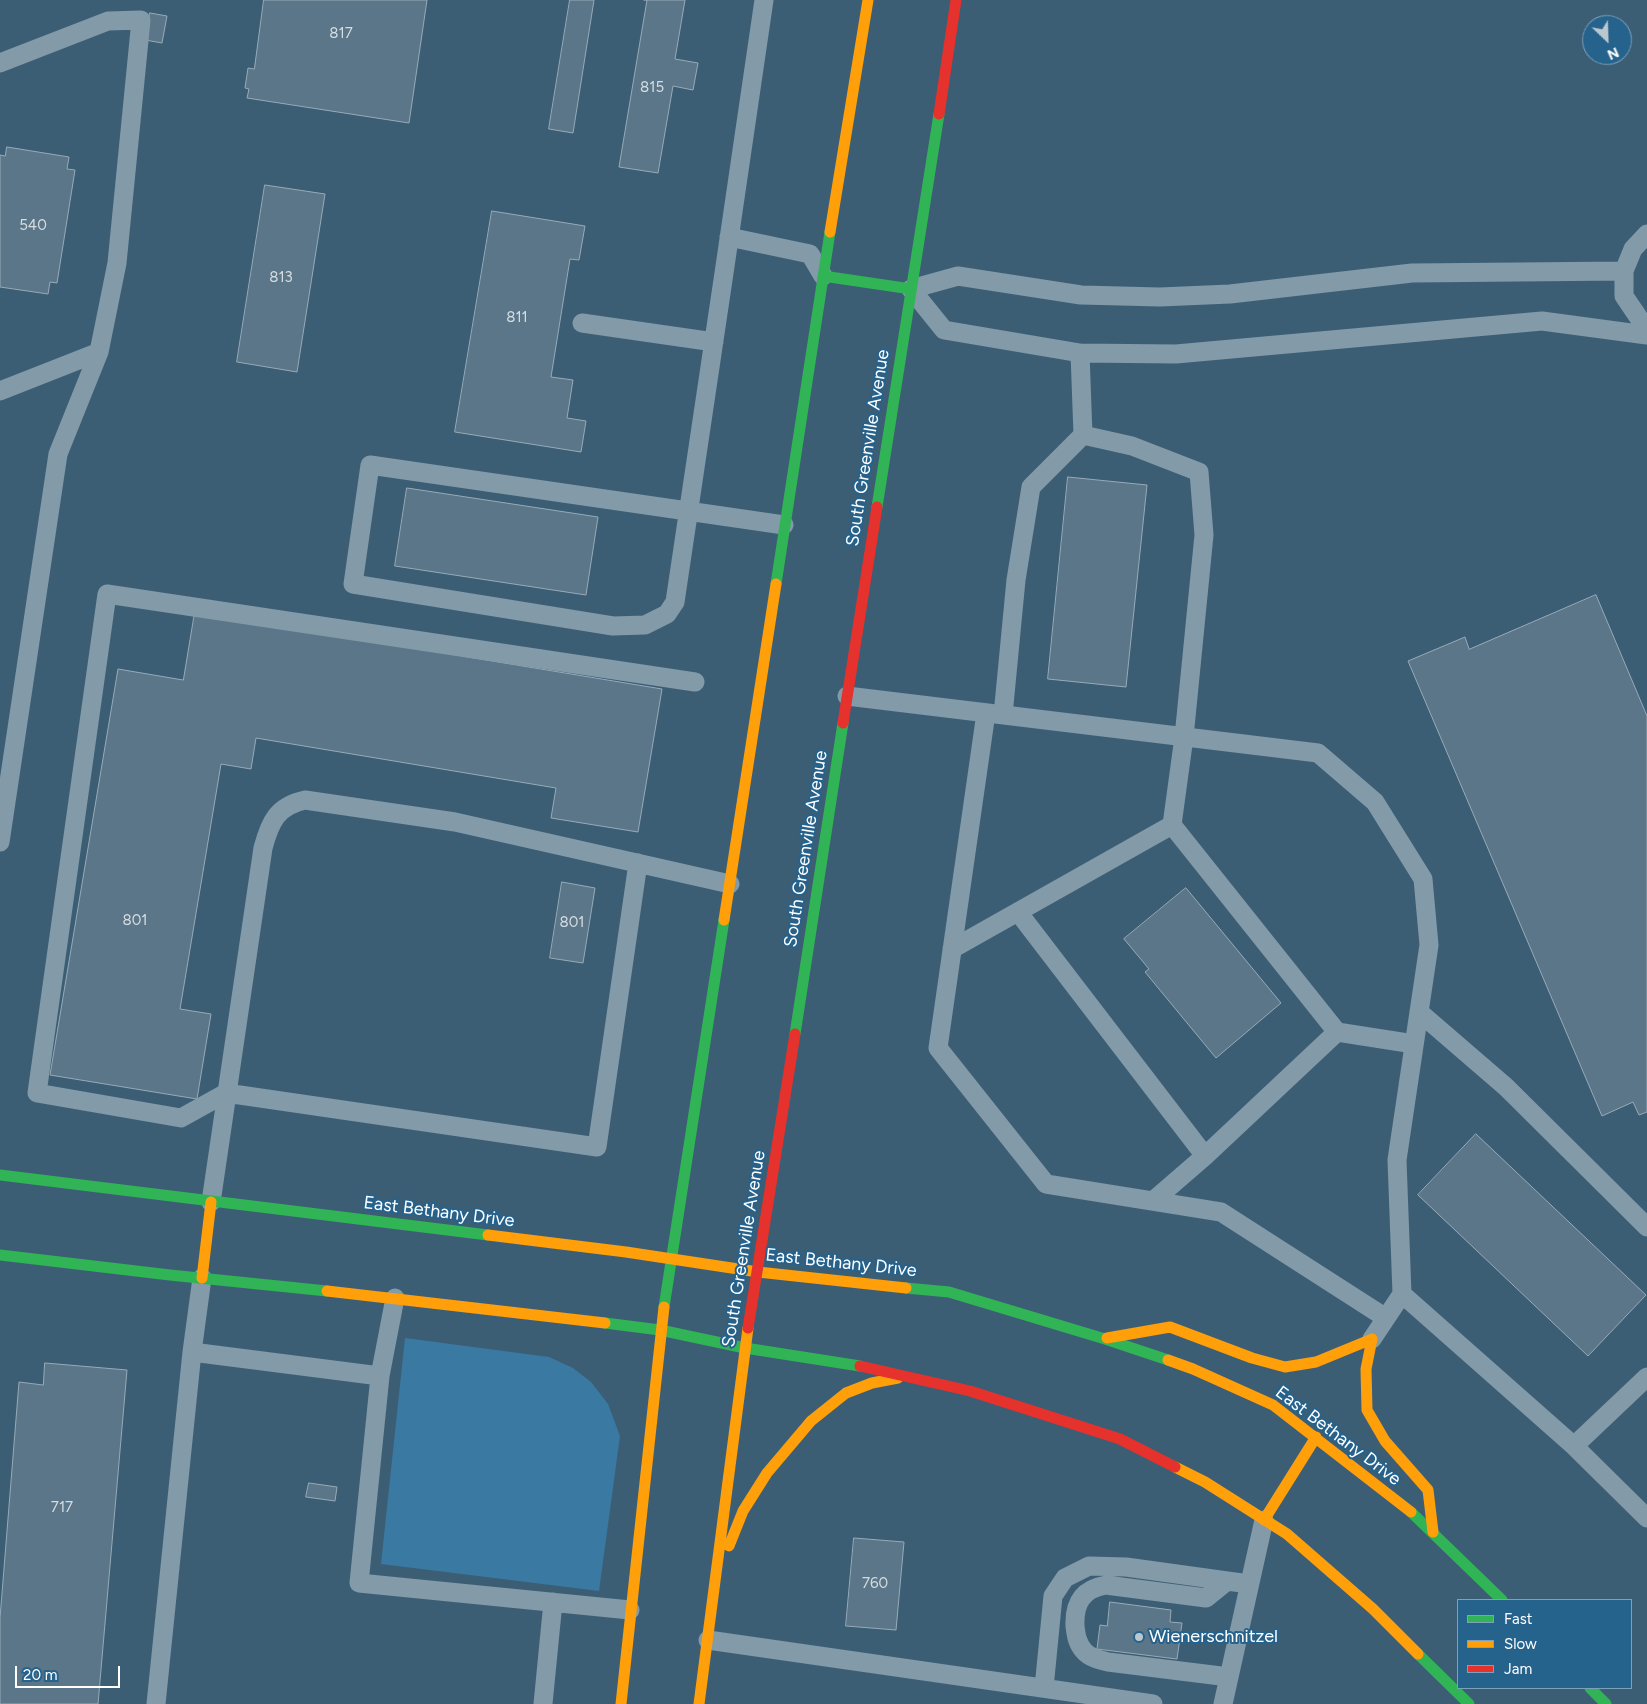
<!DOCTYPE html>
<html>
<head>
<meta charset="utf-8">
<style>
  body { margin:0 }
  #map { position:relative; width:1647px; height:1704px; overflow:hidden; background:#3c5e75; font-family:Figtree,sans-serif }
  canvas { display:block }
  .legend { position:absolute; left:1457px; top:1599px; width:175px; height:90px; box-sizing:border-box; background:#25628c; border:1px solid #7ca1ba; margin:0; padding:6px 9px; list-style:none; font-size:15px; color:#fff }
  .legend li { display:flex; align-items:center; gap:10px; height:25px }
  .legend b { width:25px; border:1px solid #7ca1ba }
  .north { position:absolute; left:1582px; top:15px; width:50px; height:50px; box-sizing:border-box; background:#25628c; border:1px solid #7ca1ba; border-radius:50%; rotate:156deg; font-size:14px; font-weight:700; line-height:20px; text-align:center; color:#fff }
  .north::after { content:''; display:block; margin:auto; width:18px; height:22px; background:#bbc7cf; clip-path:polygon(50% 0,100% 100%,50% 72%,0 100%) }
  .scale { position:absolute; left:15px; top:1666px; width:105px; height:22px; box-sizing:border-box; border:2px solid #fff; border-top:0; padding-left:6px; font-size:15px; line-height:18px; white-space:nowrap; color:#fff; -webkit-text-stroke:4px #25628c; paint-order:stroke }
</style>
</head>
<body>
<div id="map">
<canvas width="1647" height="1704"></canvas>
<ul class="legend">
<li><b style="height:6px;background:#30b455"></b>Fast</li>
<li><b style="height:6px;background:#ff9f0a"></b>Slow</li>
<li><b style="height:6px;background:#e5322d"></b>Jam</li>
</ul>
<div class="north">N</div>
<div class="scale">20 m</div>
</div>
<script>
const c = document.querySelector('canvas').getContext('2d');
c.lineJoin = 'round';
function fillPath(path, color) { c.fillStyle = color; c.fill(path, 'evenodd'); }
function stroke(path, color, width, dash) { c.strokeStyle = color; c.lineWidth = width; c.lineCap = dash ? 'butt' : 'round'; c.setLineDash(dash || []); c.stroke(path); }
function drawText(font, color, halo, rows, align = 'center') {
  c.font = font + ' Figtree,sans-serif'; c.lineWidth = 4; c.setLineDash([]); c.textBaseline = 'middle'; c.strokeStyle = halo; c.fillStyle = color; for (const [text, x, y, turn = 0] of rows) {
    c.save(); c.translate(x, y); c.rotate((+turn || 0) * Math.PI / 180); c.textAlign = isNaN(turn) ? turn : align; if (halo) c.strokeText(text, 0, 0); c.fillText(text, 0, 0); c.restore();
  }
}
const green = new Path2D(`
  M 405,1338 L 549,1357 L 573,1368 L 591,1382 L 608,1404 L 620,1436 L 599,1591 L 381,1564 Z`);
const building = new Path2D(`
  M 264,0 L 427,0 L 409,123 L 247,98 L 249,89 L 245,88 L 248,68 L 254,69 Z
  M 570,0 L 594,0 L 573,133 L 549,129 Z
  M 644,0 L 685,0 L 675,59 L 698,63 L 693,90 L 673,86 L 658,173 L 619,167 L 647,0 Z
  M 150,13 L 167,16 L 162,43 L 145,40 Z
  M 7,147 L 69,157 L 67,169 L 75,170 L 57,283 L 50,282 L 48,294 L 0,287 L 0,155 L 5,156 Z
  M 265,185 L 325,194 L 297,372 L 237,362 Z
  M 492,211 L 585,226 L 579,260 L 570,259 L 551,377 L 573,380 L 567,418 L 586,421 L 581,452 L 455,432 Z
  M 1068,477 L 1147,485 L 1126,687 L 1048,679 Z
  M 407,488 L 598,517 L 586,595 L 395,566 Z
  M 1596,595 L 1647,716 L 1647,1112 L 1639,1115 L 1633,1102 L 1602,1116 L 1408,661 L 1465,637 L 1469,649 Z
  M 195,612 L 662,689 L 638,832 L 551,818 L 556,788 L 256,738 L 251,769 L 221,764 L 180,1009 L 211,1014 L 197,1099 L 50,1075 L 118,669 L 183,680 Z
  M 562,882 L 595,888 L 583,963 L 550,958 Z
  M 1186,888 L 1281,1003 L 1216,1058 L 1145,972 L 1149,969 L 1124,939 Z
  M 1476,1134 L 1646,1295 L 1588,1356 L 1418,1195 Z
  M 45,1363 L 127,1370 L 98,1704 L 0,1704 L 0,1618 L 19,1382 L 43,1385 Z
  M 309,1483 L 337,1487 L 335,1501 L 306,1497 Z
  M 854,1538 L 904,1542 L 896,1630 L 846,1626 Z
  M 1110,1602 L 1171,1610 L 1170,1622 L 1182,1623 L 1177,1659 L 1097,1649 L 1100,1625 L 1107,1626 Z`);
const lane = new Path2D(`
  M 764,0 C 735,201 705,401 675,602 L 667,614 L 645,625 L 613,626 L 353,584 L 370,465 L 784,525
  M 0,63 L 108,21 L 141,20 L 117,263 L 99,352 L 58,454 L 0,842
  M 1647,234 L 1633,249 L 1624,271 L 1624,296 L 1647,330
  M 729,237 L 810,254 L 823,276
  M 1624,271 L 1412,273 L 1230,294 L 1160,297 L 1081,295 L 958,276 L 911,289 L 944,330 L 1080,353 L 1176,354 L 1542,321 L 1647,335
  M 582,323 L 714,342
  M 0,391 L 99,352
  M 1083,435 L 1132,446 L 1199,472 L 1204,535 L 1184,737 L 1172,825 L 1337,1032 L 1414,1044
  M 847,696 L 1318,753 L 1375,802 L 1423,879 L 1429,945 L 1397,1160 L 1402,1294 L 1372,1339
  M 986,713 L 938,1048 L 1046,1184 L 1221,1212 L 1386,1318
  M 1003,715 L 1016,580 L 1031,487 L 1083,435 L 1080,353
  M 638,863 L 597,1147 L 226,1093 L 181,1118 L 37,1093 L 107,594 L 695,682
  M 1018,912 L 1205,1156 L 1337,1032
  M 952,949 L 1172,825
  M 1419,1012 L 1506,1087 L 1647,1227
  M 1153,1201 L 1205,1156
  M 211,1202 L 263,848 C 270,822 277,806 305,800 L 455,822 L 730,884
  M 1402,1294 L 1574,1446 L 1647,1377
  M 395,1298 L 380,1376 L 359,1583 L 630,1610
  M 192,1352 L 380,1376
  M 1574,1446 L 1647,1518
  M 1227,1581 L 1206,1598 L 1106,1585 C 1083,1589 1074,1602 1075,1626 C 1076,1635 1077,1643 1084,1651 C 1090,1658 1100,1660 1108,1662 L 1229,1677
  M 708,1640 L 1153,1704
  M 1044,1688 L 1053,1596 L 1065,1578 L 1089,1566 L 1126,1567 L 1249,1584
  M 156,1704 L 192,1352 L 202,1278
  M 543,1704 L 553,1602
  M 1223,1704 L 1264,1520`);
const fast = new Path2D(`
  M 823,276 L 911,289
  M 877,507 L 939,114
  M 776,584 L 830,232
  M 795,1034 L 843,723
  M 0,1175 L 488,1235
  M 0,1255 L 170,1275 L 327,1291
  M 906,1288 L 949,1292 L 1105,1339 L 1168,1360
  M 664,1307 L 724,920
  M 605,1323 L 660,1330 L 745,1348 L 860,1366
  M 1411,1512 L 1502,1600
  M 1418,1654 L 1469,1704
  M 1590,1688 L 1606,1704`);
const slow = new Path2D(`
  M 830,232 L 868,0
  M 724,920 L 776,584
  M 488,1235 L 626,1252 L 758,1272 L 906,1288
  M 202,1278 L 211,1202
  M 327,1291 L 605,1323
  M 1107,1338 L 1170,1327 L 1252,1358 L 1285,1367 L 1316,1362 L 1372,1339
  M 1372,1339 L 1366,1369 L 1367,1410 L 1385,1441 L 1428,1490 L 1433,1532
  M 1168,1360 L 1193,1369 L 1273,1405 L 1411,1512
  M 1175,1467 L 1205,1482 L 1287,1534 L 1373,1609 L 1418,1654
  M 1264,1520 L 1316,1437
  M 729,1546 L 743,1511 L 767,1473 L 811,1421 L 846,1393 L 872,1383 L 898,1378
  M 621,1704 L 664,1307
  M 699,1704 L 748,1328`);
const jam = new Path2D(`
  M 939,114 L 956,0
  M 843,723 L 877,507
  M 748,1328 L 795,1034
  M 860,1366 L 970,1391 L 1120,1439 L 1175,1467`);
const markers = [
  [1139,1637,5,"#bbc7cf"]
];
const numberNames = [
  ["817",341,34],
  ["815",652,88],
  ["540",33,226],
  ["813",281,278],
  ["811",517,318],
  ["801",135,921],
  ["801",572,923],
  ["717",62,1508],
  ["760",875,1584]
];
const streetNames = [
  ["South Greenville Avenue",868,448,-81],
  ["South Greenville Avenue",806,849,-81],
  ["East Bethany Drive",439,1212,7],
  ["South Greenville Avenue",744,1249,-81],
  ["East Bethany Drive",841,1263,6],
  ["East Bethany Drive",1338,1436,37]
];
const poiNames = [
  ["Wienerschnitzel",1149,1637]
];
fillPath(green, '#3979a2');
fillPath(building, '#5b7688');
stroke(building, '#97aab8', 1);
stroke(lane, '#839aa9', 19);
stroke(fast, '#30b455', 11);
stroke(slow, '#ff9f0a', 11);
stroke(jam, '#e5322d', 11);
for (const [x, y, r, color] of markers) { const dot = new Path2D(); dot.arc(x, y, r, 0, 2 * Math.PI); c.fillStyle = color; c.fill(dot); stroke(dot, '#25628c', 2); }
drawText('15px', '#d6dde1', null, numberNames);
drawText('18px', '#fff', '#25628c', streetNames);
drawText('18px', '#fff', '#25628c', poiNames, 'left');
</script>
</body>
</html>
